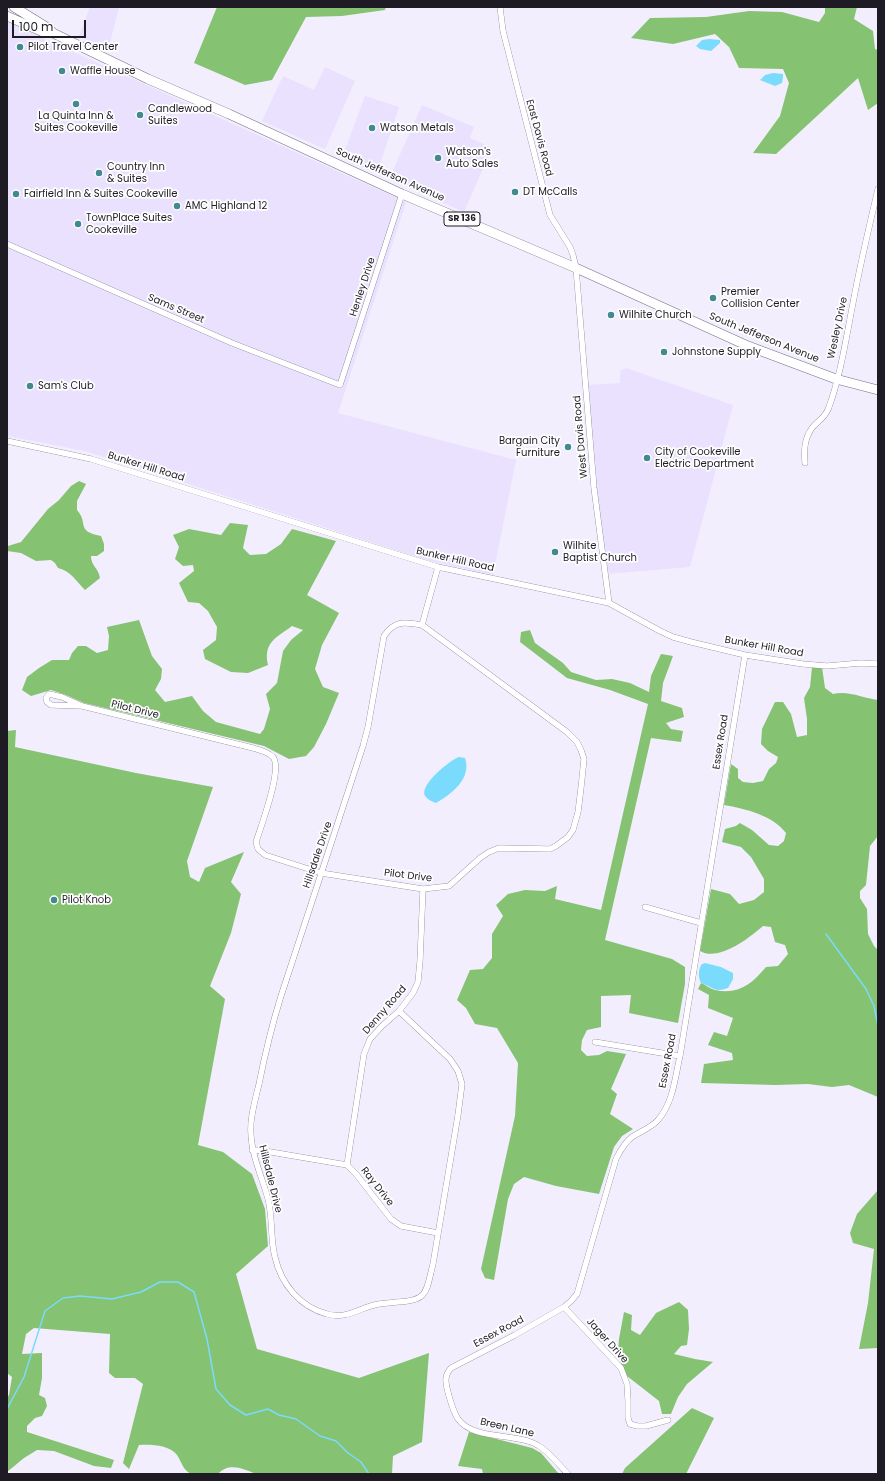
<!DOCTYPE html>
<html>
<head>
<meta charset="utf-8">
<style>
  body { margin:0 }
  #map { position:relative; width:885px; height:1481px; overflow:hidden; background:#f3eefe; font-family:Poppins,sans-serif }
  canvas { display:block }
  .frame { position:absolute; inset:0; border:8px solid #1e1b24; pointer-events:none }
  .scale { position:absolute; left:12px; top:20px; width:74px; height:18px; box-sizing:border-box; border:2px solid #1e1b24; border-top:0; padding-left:5px; font-size:12px; line-height:14px; white-space:nowrap; color:#1e1b24; -webkit-text-stroke:3px #fefefe; paint-order:stroke }
</style>
</head>
<body>
<div id="map">
<canvas width="885" height="1481"></canvas>
<div class="frame"></div>
<div class="scale">100 m</div>
</div>
<script>
const c = document.querySelector('canvas').getContext('2d');
c.lineJoin = 'round';
function fillPath(path, color) { c.fillStyle = color; c.fill(path, 'evenodd'); }
function stroke(path, color, width, dash) { c.strokeStyle = color; c.lineWidth = width; c.lineCap = dash ? 'butt' : 'round'; c.setLineDash(dash || []); c.stroke(path); }
function drawText(font, color, halo, rows, align = 'center') {
  c.font = font + ' Poppins,sans-serif'; c.lineWidth = 3.5; c.setLineDash([]); c.textBaseline = 'middle'; c.strokeStyle = halo; c.fillStyle = color; for (const [text, x, y, turn = 0] of rows) {
    c.save(); c.translate(x, y); c.rotate((+turn || 0) * Math.PI / 180); c.textAlign = isNaN(turn) ? turn : align; if (halo) c.strokeText(text, 0, 0); c.fillText(text, 0, 0); c.restore();
  }
}
const built = new Path2D(`
  M 90,7 L 119,7 L 108,51 L 79,36 Z
  M 7,22 L 406,202 L 338,413 L 516,460 L 493,575 L 430,561 L 85,451 L 7,436 Z
  M 325,67 L 355,81 L 325,149 L 262,121 L 283,76 L 314,90 Z
  M 365,96 L 399,107 L 377,173 L 342,158 Z
  M 422,105 L 474,127 L 470,138 L 492,148 L 464,212 L 389,179 Z
  M 626,368 L 733,405 L 690,567 L 607,574 L 596,487 L 587,385 L 620,383 L 620,371 Z`);
const forest = new Path2D(`
  M 217,7 L 386,7 L 385,10 L 342,16 L 306,17 L 272,80 L 245,85 L 194,63 Z
  M 825,7 L 857,7 L 854,19 L 873,31 L 875,49 L 878,50 L 878,103 L 868,110 L 858,78 L 776,154 L 753,153 L 780,116 L 789,83 L 783,69 L 739,68 L 729,47 L 715,34 L 673,44 L 631,38 L 650,18 L 706,17 L 749,11 L 782,12 L 819,22 L 825,13 Z
  M 79,481 L 86,484 L 77,501 L 77,510 C 89,523 75,531 101,536 L 104,544 L 104,551 L 97,556 L 91,556 C 91,566 98,567 100,578 L 85,590 C 76,581 71,571 58,568 L 55,563 L 51,560 L 36,561 L 21,553 L 7,551 L 8,546 L 21,542 L 48,509 L 59,500 L 71,486 Z
  M 230,523 L 248,525 L 243,548 L 250,555 L 266,554 L 281,544 L 292,529 L 336,541 L 307,595 L 339,613 L 322,645 L 315,669 L 323,687 L 339,693 L 326,724 L 314,747 L 306,756 L 289,759 L 264,746 L 84,703 L 66,695 L 51,690 L 31,696 L 22,690 L 27,677 L 39,668 L 52,660 L 69,660 L 72,653 L 78,646 L 86,646 L 97,653 L 108,650 L 109,636 L 107,627 L 139,620 L 152,656 L 162,669 L 161,679 L 155,690 L 165,702 L 192,696 L 203,711 L 216,722 L 260,734 L 264,729 L 270,709 L 266,694 L 277,683 L 283,651 L 291,640 L 303,630 L 292,626 C 276,638 263,642 268,665 L 248,673 L 231,672 L 205,659 L 203,650 L 216,640 L 217,627 L 208,611 L 199,603 L 188,602 L 179,583 L 194,571 L 193,565 L 183,566 L 175,559 L 179,547 L 173,535 L 189,529 L 221,535 Z
  M 530,630 L 535,643 L 563,663 L 571,672 L 596,680 L 612,679 L 630,683 L 649,692 L 651,676 L 661,654 L 673,656 L 663,683 L 661,701 L 682,708 L 684,717 L 666,723 L 671,729 L 683,731 L 681,742 L 651,738 L 605,940 L 672,959 L 685,967 L 685,984 L 678,1023 L 629,1013 L 631,995 L 601,996 L 601,1027 L 587,1030 L 582,1040 L 581,1050 L 587,1056 L 599,1055 L 607,1051 L 626,1054 L 611,1089 L 617,1094 L 610,1114 L 633,1129 L 622,1136 L 614,1147 L 599,1194 L 556,1186 L 524,1177 L 514,1184 L 508,1199 L 494,1280 L 485,1278 L 481,1269 L 515,1116 L 518,1063 L 497,1028 L 475,1024 L 466,1008 L 457,1000 L 470,970 L 483,969 L 492,958 L 492,934 L 503,916 L 496,905 L 508,894 L 525,890 L 545,891 L 557,886 L 555,899 L 601,910 L 648,704 L 610,690 L 567,678 L 520,642 L 521,632 Z
  M 812,667 L 822,667 L 825,688 L 833,694 C 848,690 863,698 878,700 L 878,836 L 870,846 L 866,885 L 860,891 L 860,898 L 867,909 L 868,934 L 874,946 L 878,950 L 878,1097 L 849,1085 L 832,1087 L 808,1084 L 776,1085 L 701,1083 L 704,1064 L 733,1060 L 732,1053 L 708,1045 L 714,1032 L 727,1036 L 733,1018 L 708,1008 L 709,995 L 698,989 L 701,983 C 706,985 710,989 715,990 C 738,995 752,984 766,967 L 778,966 L 788,954 L 785,945 L 775,942 L 771,927 L 763,926 C 749,938 719,962 700,951 L 711,889 L 730,894 L 739,904 L 754,900 L 764,892 L 764,879 L 751,857 L 741,847 L 722,842 L 725,829 L 736,826 L 740,823 L 752,830 L 769,845 L 778,846 L 784,841 L 786,833 C 772,815 746,809 724,805 L 731,764 L 738,769 L 738,778 L 743,782 L 753,783 L 763,781 L 769,769 L 776,763 L 778,757 L 768,751 L 761,744 L 762,729 L 775,702 L 783,702 L 791,714 L 797,737 L 807,735 L 807,719 L 804,698 L 810,687 Z
  M 16,730 L 15,747 L 136,773 L 213,787 L 187,861 L 190,877 L 199,882 L 205,868 L 244,852 L 231,882 L 241,894 L 231,933 L 210,986 L 225,999 L 198,1145 L 223,1152 L 252,1174 L 265,1209 L 268,1246 L 236,1274 L 257,1349 L 359,1378 L 429,1353 L 422,1442 L 393,1456 L 392,1474 L 256,1474 C 243,1469 229,1462 218,1474 C 210,1474 200,1476 193,1474 C 183,1472 182,1462 177,1455 C 170,1445 150,1444 139,1445 L 129,1469 L 123,1463 L 143,1384 L 135,1378 L 115,1378 L 109,1373 L 110,1334 L 34,1328 L 26,1334 L 22,1354 L 42,1353 L 42,1378 L 39,1395 L 45,1398 L 47,1406 L 42,1416 L 35,1418 L 27,1426 L 27,1432 L 114,1460 L 111,1468 L 94,1466 L 54,1451 L 37,1450 L 24,1458 L 7,1472 L 7,1398 L 9,1395 L 12,1377 L 7,1373 L 7,731 Z
  M 878,1190 L 878,1348 L 859,1349 L 868,1303 L 874,1249 L 853,1243 L 850,1233 L 857,1214 Z
  M 679,1302 L 688,1310 L 689,1329 L 687,1345 L 681,1346 L 674,1354 L 695,1359 L 713,1362 L 687,1384 L 678,1397 L 671,1414 L 662,1414 L 659,1401 L 627,1376 L 621,1364 L 618,1353 L 619,1339 L 624,1312 L 632,1315 L 631,1330 L 640,1335 L 656,1313 Z
  M 692,1408 L 714,1418 L 686,1474 L 622,1474 L 625,1468 Z
  M 469,1432 L 532,1448 L 541,1453 L 559,1474 L 483,1474 L 482,1469 L 458,1466 Z`);
const water = new Path2D(`
  M 709,39 L 720,40 L 720,43 L 711,51 L 700,49 L 696,46 L 702,40 Z
  M 773,73 L 783,74 L 783,77 L 782,83 L 775,86 L 760,80 L 765,75 Z
  M 459,757 L 465,758 C 472,778 452,794 436,803 C 433,802 428,800 425,796 C 419,785 450,760 459,757 Z
  M 705,963 L 721,967 L 733,973 L 733,979 L 728,988 C 714,993 713,987 701,983 C 698,977 698,969 702,964 Z`);
const stream = new Path2D(`
  M 826,934 L 866,989 L 874,1006 L 878,1026
  M 878,1055 L 878,1056
  M 7,1409 L 24,1377 L 45,1311 L 63,1298 L 80,1296 L 112,1299 L 141,1292 L 160,1282 L 178,1282 L 194,1292 L 207,1339 L 216,1389 L 230,1405 L 246,1415 L 268,1409 L 279,1415 L 296,1419 L 320,1436 L 336,1441 L 348,1453 L 361,1462 L 369,1474`);
const minor = new Path2D(`
  M 500,7 L 503,31 L 550,215 L 570,247 L 573,255 L 576,268 L 594,488 L 609,603
  M 7,244 L 232,343 L 340,385 L 402,194
  M 7,441 L 91,459 L 438,567 L 609,603 L 660,631 L 673,637 L 691,642 L 745,655 L 803,664 L 827,666 L 861,663 L 878,664
  M 805,463 C 804,451 804,439 812,428 C 818,420 825,419 829,407 C 841,374 846,338 853,303 C 860,265 869,227 878,189
  M 82,706 L 51,705 L 47,702 L 46,698 L 49,694 L 62,697 L 82,706 L 253,748 C 260,750 268,752 273,757 C 283,769 261,826 256,842 L 258,849 L 265,855 L 321,873 L 423,889 L 449,886 L 480,858 L 489,852 L 499,848 L 550,849 L 556,846 L 568,837 L 573,830 L 578,812 L 581,788 L 584,759 L 581,750 L 577,742 L 567,732 L 422,625
  M 645,907 L 701,923
  M 399,1011 L 450,1059 L 458,1071 L 462,1084 L 458,1115 L 433,1264 C 426,1291 429,1301 397,1302 C 391,1303 385,1303 379,1304 C 360,1307 347,1320 327,1314 C 300,1307 281,1284 275,1257 C 270,1238 273,1218 268,1199 C 261,1173 249,1151 251,1123 C 252,1110 256,1097 259,1084 C 265,1054 272,1025 281,996 L 363,746 L 368,727 L 384,636 C 395,620 404,622 422,625 L 438,567
  M 595,1042 L 680,1056
  M 252,1150 L 265,1151 L 347,1165 L 356,1174 L 391,1219 L 401,1226 L 438,1233
  M 347,1165 L 364,1054 L 370,1039 L 382,1026 L 399,1011 L 413,993 L 418,982 L 420,961 L 423,889
  M 564,1307 L 621,1368 L 627,1384 L 628,1400 L 628,1418 L 630,1424 L 637,1426 L 646,1426 L 668,1420
  M 568,1474 C 560,1466 548,1451 539,1446 C 517,1432 474,1441 458,1419 C 454,1413 451,1403 449,1396 C 446,1384 443,1377 451,1368 L 515,1335 L 564,1307 L 571,1301 L 577,1294 L 616,1159 C 620,1151 625,1142 632,1137 C 641,1131 651,1128 658,1120 C 673,1103 675,1078 680,1056 L 745,655`);
const primary = new Path2D(`
  M 14,7 L 48,28 L 53,33 L 148,79 L 229,114 L 402,194 L 576,268 L 748,346 L 836,379 L 878,390
  M 7,16 L 45,33 L 53,33`);
const markers = [
  [20,47,4,"#428a8f"],
  [62,71,4,"#428a8f"],
  [76,104,4,"#428a8f"],
  [140,115,4,"#428a8f"],
  [372,128,4,"#428a8f"],
  [438,158,4,"#428a8f"],
  [99,173,4,"#428a8f"],
  [515,192,4,"#428a8f"],
  [16,194,4,"#428a8f"],
  [177,206,4,"#428a8f"],
  [78,224,4,"#428a8f"],
  [713,298,4,"#428a8f"],
  [611,315,4,"#428a8f"],
  [664,352,4,"#428a8f"],
  [30,386,4,"#428a8f"],
  [568,447,4,"#428a8f"],
  [647,458,4,"#428a8f"],
  [555,552,4,"#428a8f"],
  [54,900,4,"#428a8f"]
];
const shields = [
  [462,219,36]
];
const shieldNames = [
  ["SR 136",462,219]
];
const poiNames = [
  ["Pilot Travel Center",28,47],
  ["Waffle House",70,71],
  ["Candlewood",148,109],
  ["Suites",148,121],
  ["La Quinta Inn &",76,116,"center"],
  ["Suites Cookeville",76,128,"center"],
  ["Watson Metals",380,128],
  ["Watson's",446,152],
  ["Auto Sales",446,164],
  ["Country Inn",107,167],
  ["& Suites",107,179],
  ["DT McCalls",523,192],
  ["Fairfield Inn & Suites Cookeville",24,194],
  ["AMC Highland 12",185,206],
  ["TownPlace Suites",86,218],
  ["Cookeville",86,230],
  ["Premier",721,292],
  ["Collision Center",721,304],
  ["Wilhite Church",619,315],
  ["Johnstone Supply",672,352],
  ["Sam's Club",38,386],
  ["Bargain City",560,441,"right"],
  ["Furniture",560,453,"right"],
  ["City of Cookeville",655,452],
  ["Electric Department",655,464],
  ["Wilhite",563,546],
  ["Baptist Church",563,558],
  ["Pilot Knob",62,900]
];
const streetNames = [
  ["East Davis Road",539,138,75],
  ["South Jefferson Avenue",390,175,24],
  ["Henley Drive",363,287,-72],
  ["Sams Street",176,309,23],
  ["Wesley Drive",838,328,-78],
  ["South Jefferson Avenue",764,338,22],
  ["West Davis Road",581,437,-95],
  ["Bunker Hill Road",146,467,17],
  ["Bunker Hill Road",455,560,13],
  ["Bunker Hill Road",764,647,10],
  ["Pilot Drive",135,710,14],
  ["Essex Road",721,742,-81],
  ["Hillsdale Drive",318,855,-71],
  ["Pilot Drive",408,876,7],
  ["Denny Road",385,1010,-49],
  ["Essex Road",668,1061,-79],
  ["Hillsdale Drive",270,1179,76],
  ["Ray Drive",377,1187,52],
  ["Essex Road",499,1332,-28],
  ["Jager Drive",607,1341,48],
  ["Breen Lane",507,1428,13]
];
fillPath(built, '#e9e1fd');
fillPath(forest, '#85c272');
fillPath(water, '#7bdbfc');
stroke(stream, '#7bdbfc', 1.5);
stroke(minor, '#756e86', 6);
stroke(primary, '#756e86', 10);
stroke(minor, '#fff', 5.5);
stroke(primary, '#fff', 9);
for (const [x, y, r, color] of markers) { const dot = new Path2D(); dot.arc(x, y, r, 0, 2 * Math.PI); c.fillStyle = color; c.fill(dot); stroke(dot, '#fefefe', 1.5); }
for (const [x, y, w] of shields) { const box = new Path2D(); box.roundRect(x - w / 2, y - 7, w, 14, 3); c.fillStyle = '#fefefe'; c.fill(box); stroke(box, '#1e1b24', 1); }
drawText('bold 9px', '#1e1b24', null, shieldNames);
drawText('10px', '#1e1b24', '#fefefe', poiNames, 'left');
drawText('10px', '#1e1b24', '#fefefe', streetNames);
</script>
</body>
</html>
